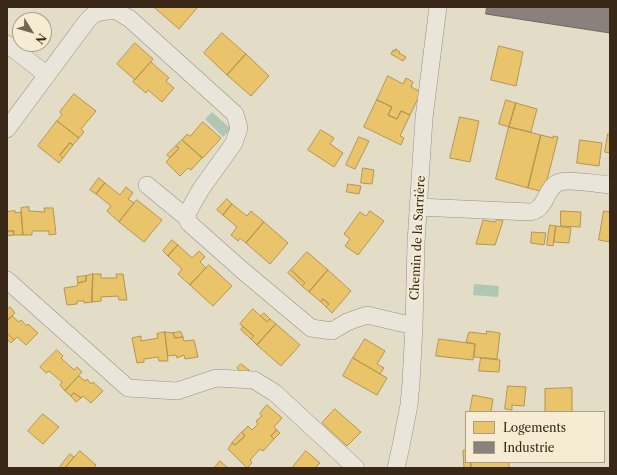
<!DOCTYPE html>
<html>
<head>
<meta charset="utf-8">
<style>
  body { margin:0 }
  #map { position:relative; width:617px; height:475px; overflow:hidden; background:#e3dcc7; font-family:"Libre Caslon Text",serif }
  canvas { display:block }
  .frame { position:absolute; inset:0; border:8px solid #392718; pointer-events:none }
  .legend { position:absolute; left:465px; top:411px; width:140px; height:52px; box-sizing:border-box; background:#f5ecd3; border:1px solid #aa9d88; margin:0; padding:5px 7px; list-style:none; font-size:12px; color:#392718 }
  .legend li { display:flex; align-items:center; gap:8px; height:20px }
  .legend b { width:20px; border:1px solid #aa9d88 }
  .north { position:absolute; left:12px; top:12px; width:40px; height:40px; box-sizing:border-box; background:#f5ecd3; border:1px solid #aa9d88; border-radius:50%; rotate:127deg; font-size:11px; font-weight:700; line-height:16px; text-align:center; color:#392718 }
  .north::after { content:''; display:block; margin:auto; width:14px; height:18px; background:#746655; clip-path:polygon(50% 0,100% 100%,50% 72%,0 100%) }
</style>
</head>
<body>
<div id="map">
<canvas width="617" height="475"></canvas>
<div class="frame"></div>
<ul class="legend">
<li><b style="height:11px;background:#e9c46a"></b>Logements</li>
<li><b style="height:11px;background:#8a817c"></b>Industrie</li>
</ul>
<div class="north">N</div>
</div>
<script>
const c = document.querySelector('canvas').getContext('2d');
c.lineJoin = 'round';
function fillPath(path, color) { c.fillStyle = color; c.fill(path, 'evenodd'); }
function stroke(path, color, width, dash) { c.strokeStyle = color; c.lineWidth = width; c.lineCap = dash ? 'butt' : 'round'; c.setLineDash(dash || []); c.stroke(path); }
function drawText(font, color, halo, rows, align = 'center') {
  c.font = font + ' "Libre Caslon Text",serif'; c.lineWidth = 4; c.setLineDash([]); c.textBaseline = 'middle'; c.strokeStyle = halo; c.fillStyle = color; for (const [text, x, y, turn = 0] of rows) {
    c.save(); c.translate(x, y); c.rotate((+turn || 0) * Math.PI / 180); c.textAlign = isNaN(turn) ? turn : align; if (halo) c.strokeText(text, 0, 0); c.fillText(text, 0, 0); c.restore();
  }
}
const water = new Path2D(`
  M 212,112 L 231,129 L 223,137 L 205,119 Z
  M 474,284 L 499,286 L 498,297 L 473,295 Z`);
const homes = new Path2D(`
  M 156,7 L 196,7 L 197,8 L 179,29 L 155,8 Z
  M 222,33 L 246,54 L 227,75 L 204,53 Z
  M 135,43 L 153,59 L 135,80 L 117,64 Z
  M 499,46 L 523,52 L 516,86 L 491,80 Z
  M 396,49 L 400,52 L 399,53 L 406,57 L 403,61 L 391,54 L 393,50 L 395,51 Z
  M 246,54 L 269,76 L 251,96 L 227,75 Z
  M 151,62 L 169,78 L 166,81 L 174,88 L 162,102 L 148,90 L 146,93 L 133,82 Z
  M 388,76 L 403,84 L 406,78 L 413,82 L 411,87 L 421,92 L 410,115 L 401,111 L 397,119 L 388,115 L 392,107 L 377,100 Z
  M 74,94 L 96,111 L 81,129 L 84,132 L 79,138 L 57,121 L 62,115 L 60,112 Z
  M 377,100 L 392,107 L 388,115 L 397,119 L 401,111 L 410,115 L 400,136 L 404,138 L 401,145 L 364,127 Z
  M 506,100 L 516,103 L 509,127 L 499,124 Z
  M 516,103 L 537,109 L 531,132 L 509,127 Z
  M 460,117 L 479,121 L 470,162 L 450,158 Z
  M 57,121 L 79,138 L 73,145 L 70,143 L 60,155 L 63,158 L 59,163 L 38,146 Z
  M 203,122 L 221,138 L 203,158 L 182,140 L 187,134 L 190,136 Z
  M 509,127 L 541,135 L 528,188 L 496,179 Z
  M 321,130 L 334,138 L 330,144 L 343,153 L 334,167 L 308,150 Z
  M 608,134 L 610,134 L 610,153 L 605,152 Z
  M 541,135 L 553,138 L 553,136 L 558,137 L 544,192 L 528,188 Z
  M 359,137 L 369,141 L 355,169 L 346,165 Z
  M 182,140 L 202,158 L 191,170 L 188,168 L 180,176 L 166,162 L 179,148 L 176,146 Z
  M 580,140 L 602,143 L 599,166 L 577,163 Z
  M 70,143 L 73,145 L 63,158 L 60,155 Z
  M 176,146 L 179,148 L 170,158 L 167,155 Z
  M 363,168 L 374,170 L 372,184 L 361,183 Z
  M 99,178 L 105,183 L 96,194 L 90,190 Z
  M 105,183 L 120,195 L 126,187 L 133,193 L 128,199 L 134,203 L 119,222 L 107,211 L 111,206 L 96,194 Z
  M 348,184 L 361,186 L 359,194 L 347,192 Z
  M 227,199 L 232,204 L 223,215 L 217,210 Z
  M 137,200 L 162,220 L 144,242 L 119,222 Z
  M 232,204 L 247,216 L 251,211 L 264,222 L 246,243 L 240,238 L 238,241 L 231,235 L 237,227 L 223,215 Z
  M 29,207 L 29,211 L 45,212 L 44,208 L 53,208 L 56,234 L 49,235 L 49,231 L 32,231 L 32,235 L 23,235 L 21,208 Z
  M 15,211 L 15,213 L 21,212 L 23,235 L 13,235 L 14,231 L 7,231 L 7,212 Z
  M 370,211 L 384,221 L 358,255 L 345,246 L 350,239 L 344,234 L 360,212 L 366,216 Z
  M 561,211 L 581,212 L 580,227 L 561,226 Z
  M 604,211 L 610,212 L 610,242 L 599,240 Z
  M 497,219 L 503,221 L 495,245 L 476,244 L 483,220 L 495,222 Z
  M 264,222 L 288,243 L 270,264 L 246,243 Z
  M 550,225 L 556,226 L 553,246 L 547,245 Z
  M 556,226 L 571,228 L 569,243 L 554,242 Z
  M 7,231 L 14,231 L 13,235 L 7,236 Z
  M 532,232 L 546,233 L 544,245 L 531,243 Z
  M 172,240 L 178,245 L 168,256 L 163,251 Z
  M 178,245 L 192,258 L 199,251 L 205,257 L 200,262 L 206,268 L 190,285 L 178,274 L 182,269 L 168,256 Z
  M 307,252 L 328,270 L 309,292 L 302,286 L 305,283 L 291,270 Z
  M 209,265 L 232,286 L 213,306 L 190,285 Z
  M 291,270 L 305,283 L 302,286 L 288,273 Z
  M 328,270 L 351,291 L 332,313 L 326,307 L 329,304 L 323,299 L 321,302 L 309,292 Z
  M 93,274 L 92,302 L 84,303 L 84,301 L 77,301 L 77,304 L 67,305 L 64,288 L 77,286 L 78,283 L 86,281 L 86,276 Z
  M 93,274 L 101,274 L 101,278 L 117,278 L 116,274 L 123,274 L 127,300 L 119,300 L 118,296 L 101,297 L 101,301 L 92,302 Z
  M 86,276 L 86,281 L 78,283 L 77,277 Z
  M 323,299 L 329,304 L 326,307 L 321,302 Z
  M 10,307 L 15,313 L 7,321 L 7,310 Z
  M 253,309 L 267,322 L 270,319 L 276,324 L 257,345 L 251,339 L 254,336 L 240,324 Z
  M 264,313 L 270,319 L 267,322 L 261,316 Z
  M 12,316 L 19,322 L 21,320 L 27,326 L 28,324 L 38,333 L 26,345 L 17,337 L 14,340 L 8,334 L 7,334 L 7,321 Z
  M 276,324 L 300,345 L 281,366 L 257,345 Z
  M 243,327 L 254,336 L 251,339 L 241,330 Z
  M 487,331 L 500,333 L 497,359 L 474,357 L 475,344 L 466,342 L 469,332 L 486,334 Z
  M 165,332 L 173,333 L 175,338 L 183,337 L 184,341 L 194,340 L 198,357 L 185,359 L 184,355 L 177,358 L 176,355 L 168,356 Z
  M 165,332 L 168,361 L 159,361 L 158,357 L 144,359 L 144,362 L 137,363 L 132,338 L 141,336 L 141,341 L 158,338 L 157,334 Z
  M 181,332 L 183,337 L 175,338 L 173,333 Z
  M 7,334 L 8,334 L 14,340 L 11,343 L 7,339 Z
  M 365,339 L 385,351 L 377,364 L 384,368 L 380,374 L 353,358 Z
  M 439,339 L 475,344 L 473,360 L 436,356 Z
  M 57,350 L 63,356 L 61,358 L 74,370 L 77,367 L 82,372 L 65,391 L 60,385 L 62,382 L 49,371 L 46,373 L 40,367 Z
  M 353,358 L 387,378 L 377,395 L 343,376 Z
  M 481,358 L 500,360 L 499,372 L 479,371 Z
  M 241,364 L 249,370 L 244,375 L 237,368 Z
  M 79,376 L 85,381 L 87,379 L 91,384 L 93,382 L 103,391 L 91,403 L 83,396 L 81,398 L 74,393 L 71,396 L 65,391 Z
  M 508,386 L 526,387 L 524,406 L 512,405 L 512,410 L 505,409 Z
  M 572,388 L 572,412 L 545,412 L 545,389 Z
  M 74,393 L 81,398 L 76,402 L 71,396 Z
  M 473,395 L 493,399 L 491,411 L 494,412 L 470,412 Z
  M 267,405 L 282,418 L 274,427 L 277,430 L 271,436 L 274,439 L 263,451 L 260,449 L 250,460 L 252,463 L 247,468 L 228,449 L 232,443 L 235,445 L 245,436 L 242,432 L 248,426 L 252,430 L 258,424 L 256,421 L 262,416 L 260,414 Z
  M 335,409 L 361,432 L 347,446 L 322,423 Z
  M 43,414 L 59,427 L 43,444 L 28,431 Z
  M 277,430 L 280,433 L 274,439 L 271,436 Z
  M 242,432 L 245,436 L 235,445 L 232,443 Z
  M 466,450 L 466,462 L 471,462 L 471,468 L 464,468 L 463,451 Z
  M 80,451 L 96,465 L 93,468 L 65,468 Z
  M 306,451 L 320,463 L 315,468 L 292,468 Z
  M 70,454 L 74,457 L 65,468 L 59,468 Z
  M 220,461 L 228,468 L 215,468 L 215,467 Z
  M 471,462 L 509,462 L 509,468 L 471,468 Z`);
const industry = new Path2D(`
  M 487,7 L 610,7 L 610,33 L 486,14 Z`);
const minor = new Path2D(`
  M 7,44 L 47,75
  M 7,129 L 87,21 L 93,15 L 100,12 L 115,10 L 130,19 L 235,114 L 239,128 L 234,143 L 201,189 L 188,212 L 187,218 L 189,223 L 242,270 L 311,328 L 332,331 L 347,322 L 367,315 L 414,326
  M 147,185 L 187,218
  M 418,207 L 530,212 C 533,211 536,211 539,208 C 547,201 548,185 560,182 C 569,179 599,184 610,185
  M 7,280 L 128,388 L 177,391 L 216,378 L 254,380 L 275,393 L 356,468
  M 396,468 L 401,446 L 409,405 L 411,383 L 414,326 L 416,243 L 424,118 L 438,7`);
const streetNames = [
  ["Chemin de la Sarrière",418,238,-87]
];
fillPath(water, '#b0c7b4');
fillPath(homes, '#e9c46a');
stroke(homes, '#b49551', 1);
fillPath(industry, '#8a817c');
stroke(industry, '#72665e', 1);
stroke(minor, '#989184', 18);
stroke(minor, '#e9e5db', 17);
drawText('12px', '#392718', '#f5ecd3', streetNames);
</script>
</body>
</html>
